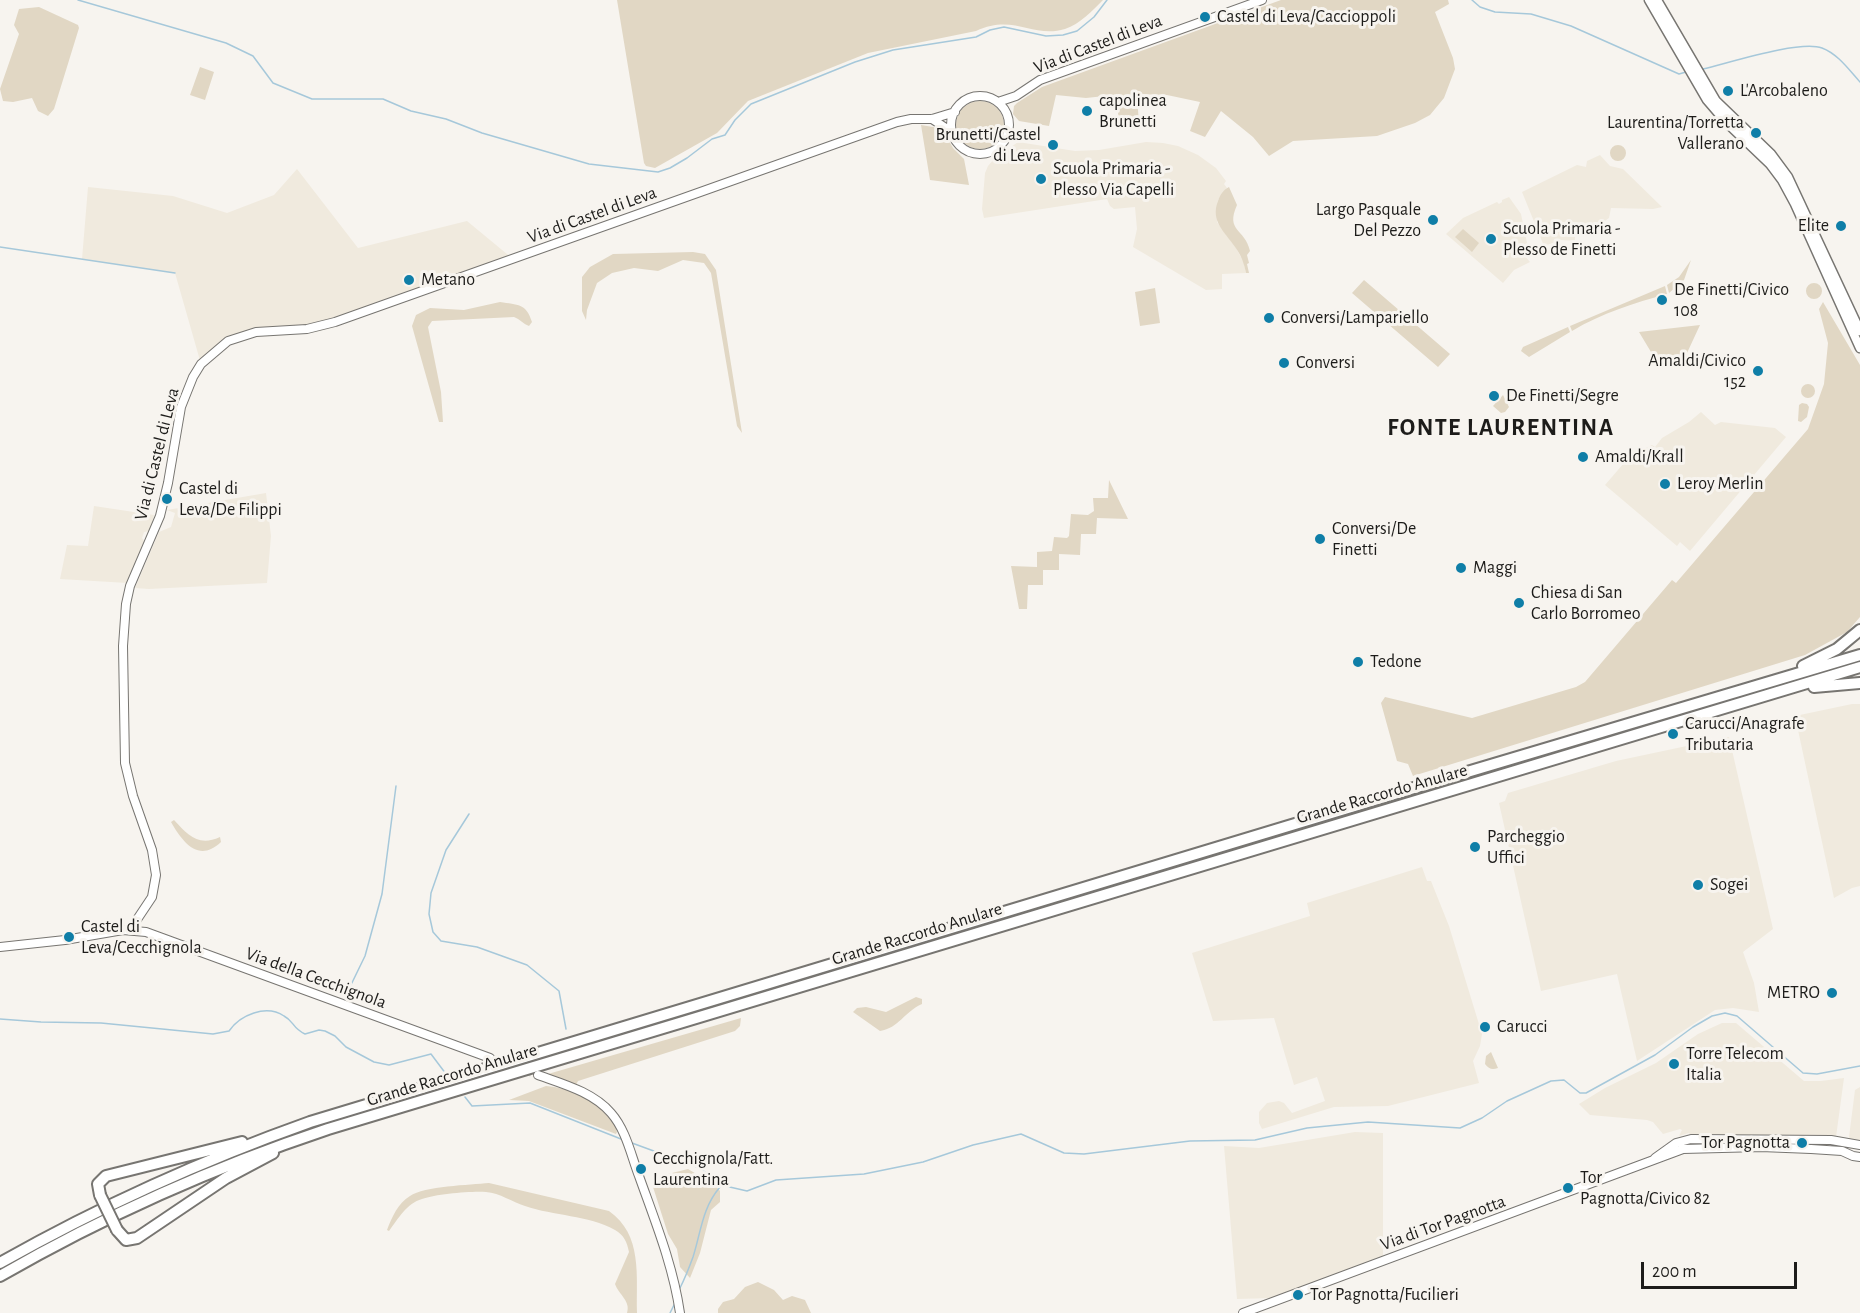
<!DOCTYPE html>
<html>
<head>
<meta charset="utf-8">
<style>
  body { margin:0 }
  #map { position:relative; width:1860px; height:1313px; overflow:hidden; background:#f7f4ef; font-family:"Alegreya Sans",sans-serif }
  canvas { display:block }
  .scale { position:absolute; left:1641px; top:1262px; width:156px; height:27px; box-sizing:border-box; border:3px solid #1d1c1a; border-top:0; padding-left:8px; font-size:18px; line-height:21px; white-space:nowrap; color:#1d1c1a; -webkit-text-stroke:4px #f7f4ef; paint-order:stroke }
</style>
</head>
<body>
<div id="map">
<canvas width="1860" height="1313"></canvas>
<div class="scale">200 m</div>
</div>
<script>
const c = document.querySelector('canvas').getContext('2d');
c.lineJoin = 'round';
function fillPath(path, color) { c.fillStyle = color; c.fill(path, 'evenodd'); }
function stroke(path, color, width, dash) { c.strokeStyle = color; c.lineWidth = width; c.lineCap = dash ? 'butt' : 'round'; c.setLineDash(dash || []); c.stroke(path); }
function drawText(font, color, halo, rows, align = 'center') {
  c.font = font + ' "Alegreya Sans",sans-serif'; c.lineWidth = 6; c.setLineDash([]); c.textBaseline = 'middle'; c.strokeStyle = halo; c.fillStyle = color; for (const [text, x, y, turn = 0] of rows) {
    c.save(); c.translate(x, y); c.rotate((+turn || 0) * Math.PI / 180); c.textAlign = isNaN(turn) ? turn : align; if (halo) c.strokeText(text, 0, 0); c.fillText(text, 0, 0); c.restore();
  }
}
const built = new Path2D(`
  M 1018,142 L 1075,151 L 1099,150 L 1146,142 L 1163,143 L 1178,146 L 1198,155 L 1216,168 L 1226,181 L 1224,184 L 1227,188 L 1218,200 L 1217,222 L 1236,248 L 1244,263 L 1246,273 L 1222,274 L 1222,289 L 1206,290 L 1133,247 L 1137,229 L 1135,207 L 1114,209 L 1110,206 L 1107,199 L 984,218 L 982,209 L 985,173 L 988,166 L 994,159 Z
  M 1600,155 L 1610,166 L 1623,169 L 1662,207 L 1653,209 L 1611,208 L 1609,218 L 1592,230 L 1585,230 L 1575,234 L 1575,241 L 1561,240 L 1544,246 L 1522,192 L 1577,165 L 1586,167 L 1587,161 Z
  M 297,169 L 358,248 L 467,221 L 513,259 L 317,327 L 249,334 L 224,344 L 201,364 L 175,273 L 82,259 L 88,187 L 173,196 L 227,213 L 274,195 Z
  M 1509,197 L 1521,214 L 1527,243 L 1532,251 L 1524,255 L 1530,262 L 1514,270 L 1503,283 L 1446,234 L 1463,218 L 1497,202 L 1499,204 L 1502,202 L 1502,200 Z
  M 1701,412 L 1715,425 L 1721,422 L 1775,428 L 1786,437 L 1690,551 L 1680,542 L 1677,546 L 1605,485 L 1630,456 L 1652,445 L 1655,447 L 1662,438 L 1689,422 Z
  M 266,493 L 271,536 L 267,583 L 149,589 L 135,588 L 159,532 L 171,527 L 175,513 L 167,510 Z
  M 94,506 L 154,515 L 150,531 L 144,532 L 142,538 L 145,542 L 136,564 L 133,566 L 128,583 L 60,579 L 67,545 L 88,546 Z
  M 1852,704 L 1860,704 L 1860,886 L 1852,888 L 1834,898 L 1795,716 Z
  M 1729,737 L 1773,929 L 1743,952 L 1754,983 L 1759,1012 L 1733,1008 L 1715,1010 L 1637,1061 L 1617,974 L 1541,991 L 1499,803 L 1505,801 L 1508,793 L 1616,761 Z
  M 1422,867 L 1427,881 L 1431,881 L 1449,926 L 1482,1034 L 1480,1046 L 1473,1061 L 1479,1083 L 1388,1106 L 1334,1107 L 1262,1129 L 1259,1123 L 1259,1112 L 1267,1103 L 1279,1101 L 1284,1103 L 1292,1113 L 1325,1101 L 1317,1077 L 1294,1085 L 1274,1018 L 1213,1021 L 1192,953 L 1310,916 L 1307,903 Z
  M 1722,1023 L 1736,1023 L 1804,1081 L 1821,1081 L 1844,1078 L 1836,1137 L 1691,1135 L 1689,1133 L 1679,1136 L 1682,1130 L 1680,1129 L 1663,1134 L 1653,1122 L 1647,1120 L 1590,1115 L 1579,1104 L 1605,1088 L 1656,1063 L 1698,1034 Z
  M 1860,1087 L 1860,1141 L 1851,1141 L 1849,1137 L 1855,1090 Z
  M 1355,1132 L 1383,1133 L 1383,1256 L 1272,1298 L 1237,1299 L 1224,1146 L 1259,1148 Z`);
const green = new Path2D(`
  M 617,0 L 1103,0 C 1092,11 1080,24 1065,29 C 1033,39 1014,13 976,31 L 868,53 L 748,101 L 717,133 L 655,168 L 646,166 L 644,163 Z
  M 1281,0 L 1448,0 L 1449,4 L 1435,12 L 1453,58 L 1455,69 L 1444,98 L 1430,115 L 1415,123 L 1377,136 L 1293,141 L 1269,156 L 1253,137 L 1221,111 L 1205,137 L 1190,131 L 1200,102 L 1167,95 L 1137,94 L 1139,125 L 1121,127 L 1114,95 L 1086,98 L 1056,95 L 1049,126 L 1019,121 L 1013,114 L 1014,106 L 1017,103 L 1042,87 Z
  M 39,7 L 78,25 L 79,28 L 54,109 L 48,116 L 38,111 L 32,98 L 13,102 L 3,101 L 0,89 L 19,34 L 14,25 L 19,9 Z
  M 200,67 L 214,72 L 205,100 L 190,95 Z
  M956 125a24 24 0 1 1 48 0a24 24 0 1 1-48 0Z
  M 921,125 L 939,128 L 944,132 L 953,148 L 964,159 L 969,185 L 930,180 Z
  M1610 153a8 8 0 1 1 16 0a8 8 0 1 1-16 0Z
  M 1229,187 L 1237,205 C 1225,232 1245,228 1250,251 L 1247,255 L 1249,263 L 1247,264 L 1249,273 L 1246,273 C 1244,263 1241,255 1235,247 C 1225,232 1210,221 1218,201 C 1220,195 1223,190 1229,187 Z
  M 1463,229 L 1479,243 L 1472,252 L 1455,237 Z
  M 693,252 L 705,254 L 716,270 L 742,433 L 737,426 L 711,273 L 704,263 L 683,260 L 658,271 L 634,268 L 612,273 L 597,283 L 587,310 L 586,320 L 582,311 L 582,277 L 590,267 L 613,254 Z
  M 1691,260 L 1684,280 L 1669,293 L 1667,285 L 1679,277 Z
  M 1364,280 L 1450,354 L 1438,367 L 1352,293 Z
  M1806 291a8 8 0 1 1 16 0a8 8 0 1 1-16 0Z
  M 1665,286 L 1667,294 C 1634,303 1602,313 1572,331 L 1570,326 Z
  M 1155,288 L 1160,323 L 1140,326 L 1135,292 Z
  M 500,302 C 518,305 526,303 532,322 L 529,326 C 523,324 520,319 514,317 L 432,321 L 428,327 L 441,392 L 443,422 L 439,422 L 412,326 L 416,315 L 430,308 L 464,310 Z
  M 1823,302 L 1860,365 L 1860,617 L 1847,632 L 1805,655 L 1413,776 L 1408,764 L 1397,761 L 1381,703 L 1385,697 L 1472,718 L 1576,687 L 1585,682 L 1672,580 L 1676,583 L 1808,429 L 1824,384 L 1828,343 L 1819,309 Z
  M 1700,325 L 1687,353 L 1677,356 L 1660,367 L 1639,332 Z
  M 1568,327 L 1570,332 L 1529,357 L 1521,351 L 1523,347 Z
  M1801 391a7 7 0 1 1 14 0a7 7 0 1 1-14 0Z
  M 1503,395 L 1509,407 L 1505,412 L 1501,413 L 1493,406 Z
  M 1802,403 L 1807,404 L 1809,407 L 1807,417 L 1801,422 L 1798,421 L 1799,405 Z
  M 1109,480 L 1128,519 L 1097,518 L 1096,534 L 1081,534 L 1080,555 L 1059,554 L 1059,570 L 1043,570 L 1043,585 L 1028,585 L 1027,609 L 1019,609 L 1011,566 L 1037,567 L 1037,552 L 1052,551 L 1054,537 L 1067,538 L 1069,536 L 1071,514 L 1088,515 L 1094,511 L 1093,498 L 1108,498 Z
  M 174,820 C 188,835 198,847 220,837 L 221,842 C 199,863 183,843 171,822 Z
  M 916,997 L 922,999 L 922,1004 C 904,1012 899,1028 880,1031 L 853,1012 L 857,1008 L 866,1007 L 886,1012 Z
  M 741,1018 L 740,1026 L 735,1031 L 578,1081 L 576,1085 L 549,1077 L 548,1074 Z
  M 1491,1052 L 1498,1068 C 1492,1070 1489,1069 1485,1064 L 1486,1056 Z
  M 546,1086 C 570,1087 612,1107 617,1132 L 616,1134 L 529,1101 L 509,1100 Z
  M 688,1169 L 715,1185 L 720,1191 L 720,1202 L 711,1210 L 700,1253 L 690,1278 L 680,1267 L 677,1249 L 668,1234 L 653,1187 L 664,1175 Z
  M 489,1183 L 609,1211 C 643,1235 636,1276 637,1313 L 627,1313 C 631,1301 619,1295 615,1284 L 629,1252 C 627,1242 624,1235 615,1230 C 588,1215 554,1216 525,1206 C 512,1202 500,1193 486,1192 C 470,1191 437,1194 422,1199 C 407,1203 398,1219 389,1231 L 387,1230 C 392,1217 398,1203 410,1196 C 424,1186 470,1185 489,1183 Z
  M 758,1282 L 774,1290 L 783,1300 L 792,1296 L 805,1300 L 811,1313 L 718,1313 L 718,1309 L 723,1302 L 734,1299 L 745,1287 Z`);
const stream = new Path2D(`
  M 78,0 L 226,43 L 253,56 L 273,83 L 312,99 L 383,99 L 411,111 L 446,119 L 482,133 L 589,164 L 658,172 L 670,168 L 687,158 L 712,139 L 725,135 L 735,120 L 751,104 L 855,62 L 893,50 L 976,37 L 990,30 L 1004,27 L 1046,36 L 1063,35 L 1077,31 L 1094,17 L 1107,0
  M 1472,0 L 1480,7 L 1495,12 L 1531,14 L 1571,26 L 1679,74 L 1686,72
  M 1703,69 C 1729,63 1799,40 1822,48 C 1838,54 1849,70 1860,82
  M 0,247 L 175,273
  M 469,814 L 446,850 L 431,893 L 429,914 L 433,932 L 441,941 L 477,947 L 527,965 L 559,991 L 566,1029
  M 347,993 L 365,956 L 382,894 L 396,786
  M 0,1019 L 41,1022 L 101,1023 L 213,1034 L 229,1031 C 240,1015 266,1004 284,1016 C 294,1021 292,1028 305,1034 L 319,1030 L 325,1031 L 335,1036 L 346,1047 L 374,1062 L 389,1065 L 431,1054 L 446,1074
  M 465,1097 L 472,1106 L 530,1103 L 621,1139
  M 632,1143 L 700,1168 L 721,1185 L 747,1191 L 776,1180 L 864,1174 L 923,1162 L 973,1145 L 1021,1134 L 1064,1153 L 1084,1154 L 1190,1141 L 1255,1140 L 1307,1128 L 1368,1122 L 1460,1128 L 1482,1118 L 1507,1101 L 1551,1081 L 1564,1080 L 1580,1093 L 1586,1093 L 1655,1055 L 1693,1027 L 1712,1016 L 1725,1013 L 1737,1016 L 1803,1073 L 1817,1074 L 1860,1066
  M 680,1288 C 685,1278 689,1268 693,1257 C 701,1232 702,1208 720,1187
  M 670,1313 L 675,1303`);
const tertiaryTunnel = new Path2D(`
  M 490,1058 L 538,1075`);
const tertiary = new Path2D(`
  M951 125a29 29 0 1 1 58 0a29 29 0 1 1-58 0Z
  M 998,102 L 1016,96 L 1040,80 L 1262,0
  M 932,119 L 952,132
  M 130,930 L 152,897 L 156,875 L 152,850 L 133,796 L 125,763 L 123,646 L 126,604 L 130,586 L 160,516 L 168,483 L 181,407 L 193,377 L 201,364 L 228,341 L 256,332 L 307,329 L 335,322 L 897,122 L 911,119 L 932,119 L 955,112
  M 0,947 L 65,940 L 123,930 L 146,932 L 490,1058
  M 538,1075 C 563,1084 593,1092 611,1113 C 626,1130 631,1155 639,1176 C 655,1221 673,1265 680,1313
  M 1655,1158 L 1676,1143 L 1691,1139 L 1831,1140 L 1860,1145
  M 1243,1313 L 1683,1149 L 1761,1147 L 1811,1149 L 1842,1151 L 1853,1156 L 1860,1157`);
const secondary = new Path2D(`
  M 1649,0 L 1707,100 L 1725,121 L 1770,164 L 1782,180 L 1795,204 L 1860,348
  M 1657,0 L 1716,101 L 1771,154 L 1788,177 L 1860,331`);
const motorway = new Path2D(`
  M 1803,666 L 1837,649 L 1860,630
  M 1814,687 L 1860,683
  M 100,1195 L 98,1184 L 106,1176 L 242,1142
  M 117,1230 L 126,1240 L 137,1238 L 226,1178 L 273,1153
  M 0,1263 C 99,1207 203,1160 310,1122 L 1447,778 L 1860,655
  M 0,1276 C 104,1216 214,1167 328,1129 L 1860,667`);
const motorwayBridge = new Path2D(`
  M 100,1195 L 117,1230`);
const markers = [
  [1205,17,6,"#0f7ea7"],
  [1728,91,6,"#0f7ea7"],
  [1087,111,6,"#0f7ea7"],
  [1756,133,6,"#0f7ea7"],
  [1053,145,6,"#0f7ea7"],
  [1041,179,6,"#0f7ea7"],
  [1433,220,6,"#0f7ea7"],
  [1841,226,6,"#0f7ea7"],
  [1491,239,6,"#0f7ea7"],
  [409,280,6,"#0f7ea7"],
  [1662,300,6,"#0f7ea7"],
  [1269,318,6,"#0f7ea7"],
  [1284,363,6,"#0f7ea7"],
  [1758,371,6,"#0f7ea7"],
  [1494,396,6,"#0f7ea7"],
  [1583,457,6,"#0f7ea7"],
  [1665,484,6,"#0f7ea7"],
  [167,499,6,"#0f7ea7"],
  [1320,539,6,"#0f7ea7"],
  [1461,568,6,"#0f7ea7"],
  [1519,603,6,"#0f7ea7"],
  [1358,662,6,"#0f7ea7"],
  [1673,734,6,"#0f7ea7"],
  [1475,847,6,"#0f7ea7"],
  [1698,885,6,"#0f7ea7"],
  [69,937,6,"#0f7ea7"],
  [1832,993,6,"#0f7ea7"],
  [1485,1027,6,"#0f7ea7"],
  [1674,1064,6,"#0f7ea7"],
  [1802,1143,6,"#0f7ea7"],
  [641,1169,6,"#0f7ea7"],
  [1568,1188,6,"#0f7ea7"],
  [1298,1295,6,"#0f7ea7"]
];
const poiNames = [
  ["Castel di Leva/Caccioppoli",1217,17],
  ["L'Arcobaleno",1740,91],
  ["capolinea",1099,101],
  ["Brunetti",1099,122],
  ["Laurentina/Torretta",1744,123,"right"],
  ["Vallerano",1744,144,"right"],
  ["Brunetti/Castel",1041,135,"right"],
  ["di Leva",1041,156,"right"],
  ["Scuola Primaria -",1053,169],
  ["Plesso Via Capelli",1053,190],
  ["Largo Pasquale",1421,210,"right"],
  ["Del Pezzo",1421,231,"right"],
  ["Elite",1829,226,"right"],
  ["Scuola Primaria -",1503,229],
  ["Plesso de Finetti",1503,250],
  ["Metano",421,280],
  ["De Finetti/Civico",1674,290],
  ["108",1674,311],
  ["Conversi/Lampariello",1281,318],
  ["Amaldi/Civico",1746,361,"right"],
  ["152",1746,382,"right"],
  ["Conversi",1296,363],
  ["De Finetti/Segre",1506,396],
  ["Amaldi/Krall",1595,457],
  ["Leroy Merlin",1677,484],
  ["Castel di",179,489],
  ["Leva/De Filippi",179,510],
  ["Conversi/De",1332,529],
  ["Finetti",1332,550],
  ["Maggi",1473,568],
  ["Chiesa di San",1531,593],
  ["Carlo Borromeo",1531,614],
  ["Tedone",1370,662],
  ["Carucci/Anagrafe",1685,724],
  ["Tributaria",1685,745],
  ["Parcheggio",1487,837],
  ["Uffici",1487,858],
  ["Sogei",1710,885],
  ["Castel di",81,927],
  ["Leva/Cecchignola",81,948],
  ["METRO",1820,993,"right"],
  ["Carucci",1497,1027],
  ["Torre Telecom",1686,1054],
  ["Italia",1686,1075],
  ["Tor Pagnotta",1790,1143,"right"],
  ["Cecchignola/Fatt.",653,1159],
  ["Laurentina",653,1180],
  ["Tor",1580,1178],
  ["Pagnotta/Civico 82",1580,1199],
  ["Tor Pagnotta/Fucilieri",1310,1295]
];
const streetNames = [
  ["Via di Castel di Leva",1098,44,-21],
  ["Via di Castel di Leva",592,215,-20],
  ["Via di Castel di Leva",157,454,-76],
  ["Grande Raccordo Anulare",1382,794,-16],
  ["Grande Raccordo Anulare",917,934,-17],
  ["Via della Cecchignola",316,978,20],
  ["Grande Raccordo Anulare",452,1075,-17],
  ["Via di Tor Pagnotta",1443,1223,-20]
];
const districtNames = [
  ["FONTE LAURENTINA",1501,428]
];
fillPath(built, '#f0eade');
fillPath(green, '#e1d7c4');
stroke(stream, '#a6c8da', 1.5);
stroke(tertiaryTunnel, '#d6d4cf', 8, [8, 4]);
stroke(tertiary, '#777571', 10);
stroke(secondary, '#777571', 11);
stroke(motorway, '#777571', 14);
stroke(tertiary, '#fff', 8);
stroke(secondary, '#fff', 8);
stroke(motorway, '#fff', 10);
stroke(motorwayBridge, '#777571', 14, []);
stroke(motorwayBridge, '#fff', 10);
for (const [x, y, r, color] of markers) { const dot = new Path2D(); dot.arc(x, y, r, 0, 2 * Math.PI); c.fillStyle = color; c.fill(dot); stroke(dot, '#f7f4ef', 2); }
drawText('18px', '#1d1c1a', '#f7f4ef', poiNames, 'left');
drawText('18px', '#1d1c1a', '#f7f4ef', streetNames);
c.letterSpacing = '1.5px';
drawText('bold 24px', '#1d1c1a', '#f7f4ef', districtNames);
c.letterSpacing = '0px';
</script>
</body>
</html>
